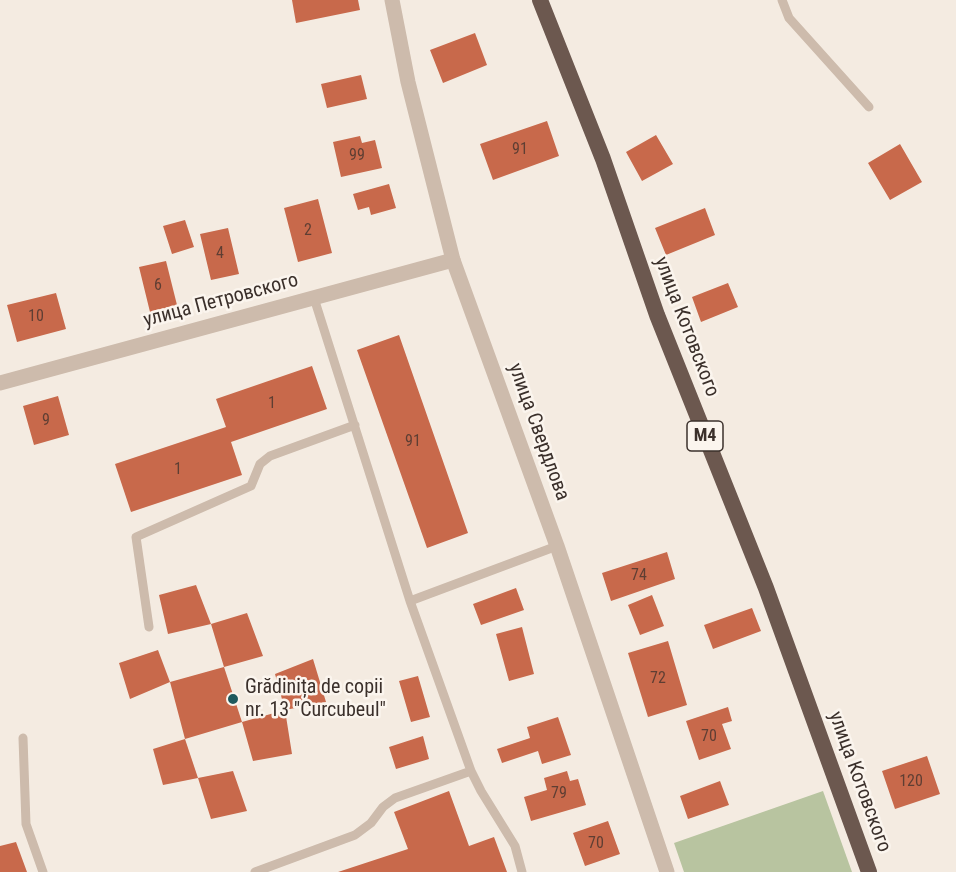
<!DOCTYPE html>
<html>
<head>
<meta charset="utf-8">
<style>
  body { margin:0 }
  canvas { display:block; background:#f4ebe1 }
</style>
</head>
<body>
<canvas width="956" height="872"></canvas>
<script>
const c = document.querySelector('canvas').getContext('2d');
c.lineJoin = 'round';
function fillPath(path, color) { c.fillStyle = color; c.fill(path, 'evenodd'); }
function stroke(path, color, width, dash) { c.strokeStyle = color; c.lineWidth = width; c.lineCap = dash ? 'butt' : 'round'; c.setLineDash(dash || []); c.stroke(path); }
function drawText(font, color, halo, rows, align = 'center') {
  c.font = font + ' "Roboto Condensed",sans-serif'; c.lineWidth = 5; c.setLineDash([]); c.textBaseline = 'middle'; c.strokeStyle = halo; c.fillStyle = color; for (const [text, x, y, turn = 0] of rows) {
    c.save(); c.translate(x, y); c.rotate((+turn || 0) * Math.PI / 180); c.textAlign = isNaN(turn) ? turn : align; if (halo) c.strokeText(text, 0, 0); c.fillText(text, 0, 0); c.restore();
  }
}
const green = new Path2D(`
  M 823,791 L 852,872 L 684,872 L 674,843 Z`);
const building = new Path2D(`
  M 292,0 L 358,0 L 360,10 L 296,23 Z
  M 475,33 L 487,65 L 443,83 L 430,50 Z
  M 361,75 L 367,99 L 327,108 L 321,84 Z
  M 547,121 L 559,156 L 493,180 L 480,144 Z
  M 656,135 L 673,164 L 642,181 L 626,152 Z
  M 360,136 L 362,143 L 375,140 L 382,168 L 341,177 L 333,142 Z
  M 900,144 L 922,182 L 890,200 L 868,163 Z
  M 389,184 L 396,208 L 371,215 L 369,207 L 358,210 L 353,194 Z
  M 318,199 L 332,253 L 298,262 L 284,208 Z
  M 705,208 L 715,235 L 666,255 L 655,228 Z
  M 185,220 L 194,247 L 172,254 L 163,226 Z
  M 228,228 L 239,274 L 211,280 L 200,234 Z
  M 166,261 L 177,305 L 150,312 L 139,267 Z
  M 728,283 L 738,307 L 701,322 L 692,297 Z
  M 56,293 L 66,329 L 17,342 L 7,305 Z
  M 399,335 L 468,533 L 427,548 L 357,350 Z
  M 312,366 L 327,409 L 231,442 L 242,475 L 131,512 L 115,464 L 226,427 L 216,399 Z
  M 58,396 L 69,435 L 34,445 L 23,406 Z
  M 667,552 L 675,579 L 611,601 L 602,573 Z
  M 196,585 L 211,624 L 247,613 L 263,656 L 224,667 L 242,722 L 285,710 L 292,754 L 253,761 L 242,722 L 185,739 L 198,778 L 163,785 L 153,749 L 185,739 L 170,682 L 130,699 L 119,663 L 158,650 L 170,682 L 224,667 L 211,624 L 168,634 L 159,595 Z
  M 516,588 L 524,610 L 481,625 L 473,604 Z
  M 652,595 L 664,626 L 640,635 L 628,605 Z
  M 752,608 L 761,631 L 713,649 L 704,625 Z
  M 522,627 L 534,674 L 509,681 L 496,634 Z
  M 668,641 L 687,705 L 648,717 L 628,653 Z
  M 313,659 L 326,702 L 285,710 L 275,674 Z
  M 418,676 L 430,717 L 411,722 L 399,681 Z
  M 728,707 L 732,721 L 722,724 L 731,749 L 699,760 L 686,721 Z
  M 558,717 L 571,755 L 542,764 L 538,751 L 502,763 L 497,749 L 530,738 L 527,727 Z
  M 423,736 L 429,759 L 396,769 L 389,747 Z
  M 927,756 L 940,794 L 895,809 L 882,771 Z
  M 233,771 L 247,811 L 211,819 L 198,778 Z
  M 567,771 L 570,781 L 578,779 L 586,805 L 531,821 L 524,797 L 547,790 L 544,778 Z
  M 720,781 L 729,805 L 688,819 L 680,796 Z
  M 449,791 L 469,846 L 494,837 L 507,872 L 338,872 L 408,849 L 394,812 Z
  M 608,821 L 620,854 L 585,866 L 573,833 Z
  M 16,842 L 27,872 L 0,872 L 0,846 Z`);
const service = new Path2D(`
  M 782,0 L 789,18 L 869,107
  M 314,298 L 410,601
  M 149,627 L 136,537 L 251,486 L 260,464 L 270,456 L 355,425
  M 23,738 L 26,824 L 43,872
  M 255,872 L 355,835 L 371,823 L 383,807 L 395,798 L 471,771
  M 522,872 L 515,846 L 481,791 L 471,771 L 410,601 L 557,546`);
const minor = new Path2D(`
  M 0,383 L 453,260`);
const tertiary = new Path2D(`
  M 392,0 L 408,82 L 453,260 L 557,546 L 667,872`);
const trunk = new Path2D(`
  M 540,0 L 603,159 L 657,315 L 766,588 L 869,872`);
const markers = [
  [233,699,6,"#1f5a5e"]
];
const numberNames = [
  ["91",520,150],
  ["99",357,156],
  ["2",308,231],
  ["4",220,254],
  ["6",158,286],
  ["10",36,317],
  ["1",272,404],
  ["9",46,421],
  ["91",413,442],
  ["1",178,470],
  ["74",639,576],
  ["72",658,679],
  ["70",709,737],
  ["120",911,782],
  ["79",559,794],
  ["70",596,844]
];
const shields = [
  [705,436,36]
];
const shieldNames = [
  ["M4",705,436]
];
const streetNames = [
  ["улица Петровского",221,301,-15],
  ["улица Котовского",686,327,69],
  ["улица Свердлова",538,432,70],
  ["улица Котовского",859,782,70]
];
const poiNames = [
  ["Grădinița de copii",245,688],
  ["nr. 13 \"Curcubeul\"",245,711]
];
fillPath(green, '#b8c4a0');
fillPath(building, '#c8694b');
stroke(service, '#cdbbac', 9);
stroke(minor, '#cdbbac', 15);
stroke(tertiary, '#cdbbac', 15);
stroke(trunk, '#6c584f', 16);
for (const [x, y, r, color] of markers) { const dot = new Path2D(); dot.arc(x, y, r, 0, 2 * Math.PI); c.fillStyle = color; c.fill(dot); stroke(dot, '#fbf5ee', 2); }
drawText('16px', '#5e3e33', null, numberNames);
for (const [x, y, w] of shields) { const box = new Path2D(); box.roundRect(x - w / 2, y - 15, w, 30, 4.5); c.fillStyle = '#fbf5ee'; c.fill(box); stroke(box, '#3b302b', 1.5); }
drawText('bold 18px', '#3b302b', null, shieldNames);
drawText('20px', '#3b302b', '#fbf5ee', streetNames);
drawText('20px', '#3b302b', '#fbf5ee', poiNames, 'left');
</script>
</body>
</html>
